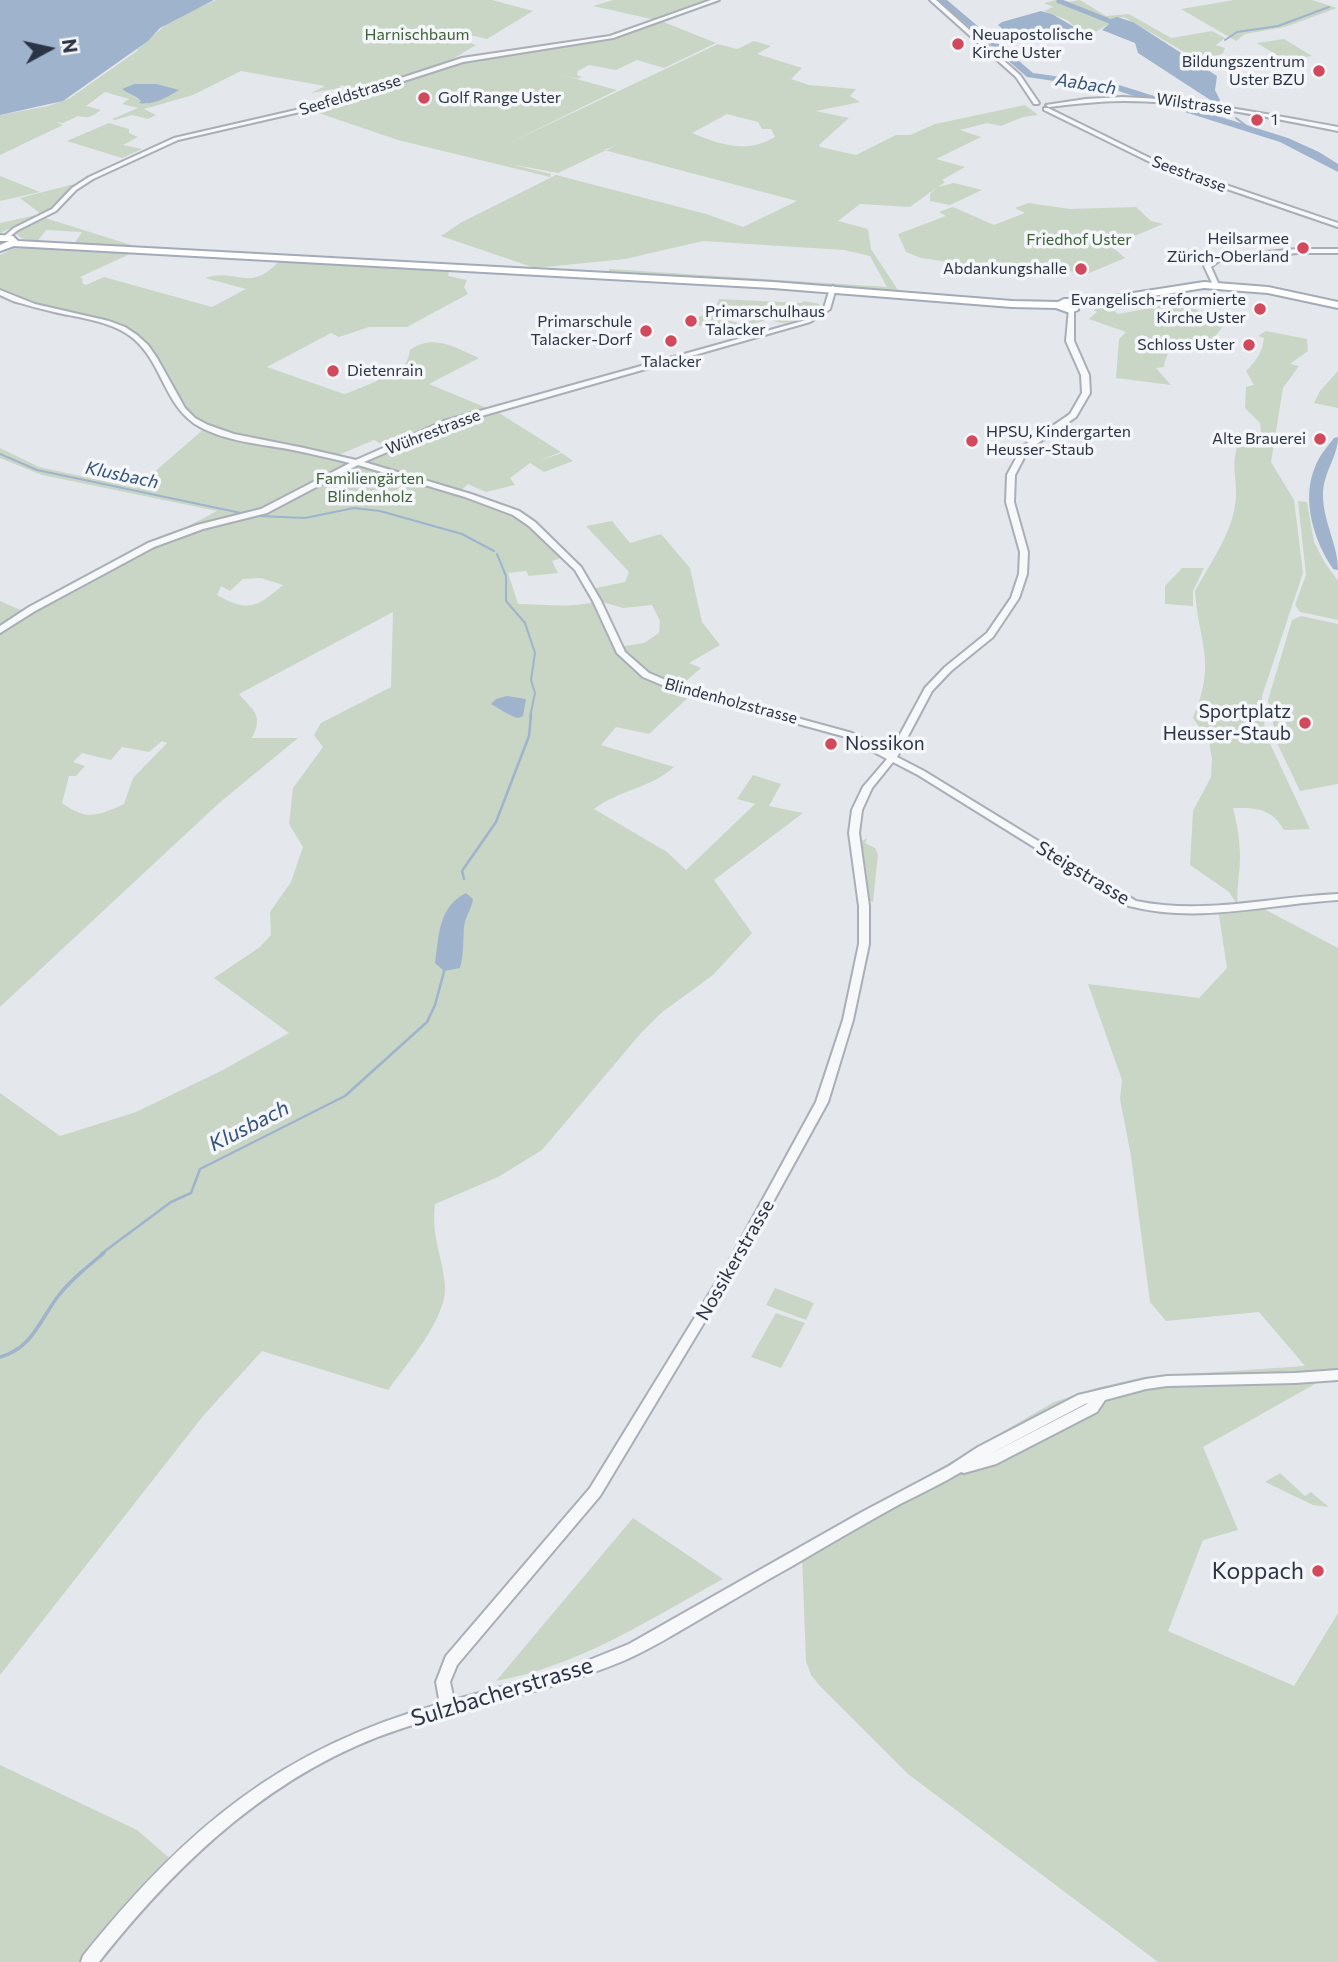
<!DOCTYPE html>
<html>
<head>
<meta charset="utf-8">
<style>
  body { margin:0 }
  #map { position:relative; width:1338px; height:1962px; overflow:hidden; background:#e4e7ec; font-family:Commissioner,sans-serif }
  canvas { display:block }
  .north { position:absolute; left:14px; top:14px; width:70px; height:70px; -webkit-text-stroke:5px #f4f6f9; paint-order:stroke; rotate:82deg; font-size:19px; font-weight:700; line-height:28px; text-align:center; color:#2b3445 }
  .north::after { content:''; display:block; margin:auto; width:24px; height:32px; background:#2b3445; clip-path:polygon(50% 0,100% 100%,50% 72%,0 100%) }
</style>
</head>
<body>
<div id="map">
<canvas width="1338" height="1962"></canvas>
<div class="north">N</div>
</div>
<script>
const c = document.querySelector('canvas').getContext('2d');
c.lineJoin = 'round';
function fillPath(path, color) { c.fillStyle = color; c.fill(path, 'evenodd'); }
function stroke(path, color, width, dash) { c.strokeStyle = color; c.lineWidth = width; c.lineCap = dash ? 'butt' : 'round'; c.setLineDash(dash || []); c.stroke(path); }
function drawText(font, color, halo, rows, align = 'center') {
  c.font = font + ' Commissioner,sans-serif'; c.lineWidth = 7; c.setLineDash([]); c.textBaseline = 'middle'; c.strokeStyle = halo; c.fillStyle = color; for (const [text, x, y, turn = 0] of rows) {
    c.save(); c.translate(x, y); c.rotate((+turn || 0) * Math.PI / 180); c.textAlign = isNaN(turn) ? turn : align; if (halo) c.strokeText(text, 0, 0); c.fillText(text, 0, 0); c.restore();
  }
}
const green = new Path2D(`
  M 216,0 L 492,0 L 533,11 L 487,39 L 462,33 L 453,37 L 476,45 L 451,60 L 362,89 L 350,90 L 349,87 L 340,85 L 340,88 L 311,93 L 325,86 L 241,71 L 193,95 L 144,109 L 156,115 L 148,119 L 132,115 L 115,120 L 112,119 L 138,108 L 122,104 L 129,99 L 105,92 L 86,106 L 101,110 C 92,116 90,119 78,116 L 63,123 L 56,122 L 63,125 L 0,155 L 0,115 L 48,106 L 70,98 L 137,51 L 138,49 L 135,48 L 139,48 L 170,21 ZM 134,84 L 157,84 L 178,90 L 171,95 L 145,104 C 137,97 129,95 123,89 Z
  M 613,0 L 711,0 L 671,12 L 656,20 L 593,6 Z
  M 1056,0 L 1062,3 L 1080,0 L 1106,16 L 1129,14 L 1171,38 L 1212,31 L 1225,38 L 1216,45 L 1225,48 L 1223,53 L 1205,64 L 1124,17 L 1104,21 L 1109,24 L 1097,31 L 1046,37 L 1076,28 L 1067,20 L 1044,11 L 1053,7 L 1044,3 Z
  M 1234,0 L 1312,0 L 1337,8 L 1285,27 L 1245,34 L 1236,41 L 1181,9 Z
  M 661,21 L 716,43 L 664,68 L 637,60 L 616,70 L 589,65 L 578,71 L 577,75 L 582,77 L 578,79 L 558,74 L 617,90 L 505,145 L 718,44 L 737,49 L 754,41 L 771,46 L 757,54 L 802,68 L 791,79 L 809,85 L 856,89 L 850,96 L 860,102 L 816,111 L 849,118 L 819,145 L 820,147 L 856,155 L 896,135 L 910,135 L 935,124 L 1025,105 L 1038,115 L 1023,117 L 1001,126 L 987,123 L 960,130 L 981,137 L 936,159 L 965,167 L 942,180 L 945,182 L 938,187 L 954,183 L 982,190 L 950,205 L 930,201 L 930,194 L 936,188 L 910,207 L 860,204 L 838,221 L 868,229 L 871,249 L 898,290 L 609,274 L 609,269 L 887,287 L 870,256 L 844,250 L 703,241 L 625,259 L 535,268 L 441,236 L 462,222 L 556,175 L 706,214 L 743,227 L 797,201 L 604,150 L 619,144 L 558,173 L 510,164 L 551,174 L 550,177 L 398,140 L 307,109 L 454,62 L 599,41 ZM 727,114 L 758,122 L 762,129 L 771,129 L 775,137 C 746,154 722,145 692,133 Z
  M 1284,39 L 1312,56 L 1285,60 L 1257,43 Z
  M 109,123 L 129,129 L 129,133 L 138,137 L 123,145 L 142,149 L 122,158 L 67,141 Z
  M 0,176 L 40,192 L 0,201 Z
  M 78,183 L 50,210 L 0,233 L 0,223 L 41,214 L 20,198 Z
  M 1028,203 L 1070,209 L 1136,207 L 1151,221 L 1163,224 L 1111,246 L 1125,258 L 1082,276 L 1051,263 L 1023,274 L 1002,275 L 976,266 L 921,258 L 906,252 L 898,234 L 946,216 L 939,212 L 953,207 L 994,225 L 1025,213 L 1015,208 Z
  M 45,218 L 144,249 L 74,244 L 82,232 L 46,230 L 37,242 L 21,238 L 15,233 Z
  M 24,247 L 132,253 L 80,277 L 83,279 L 82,283 L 86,285 L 104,277 L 212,307 L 246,289 L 205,278 C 238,267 249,294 279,261 L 449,271 L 448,276 L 467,280 L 464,287 L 468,294 L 407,327 L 369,327 L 339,337 L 331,333 L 267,367 L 344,394 C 353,392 399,372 404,365 C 408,361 409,355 410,350 C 434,333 455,348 479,358 L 429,384 L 499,413 L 561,452 L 538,461 L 562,453 L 573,461 L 544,472 L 530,463 L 510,478 L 515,485 L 486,492 L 468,484 L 458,493 L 516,513 L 566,556 L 552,561 L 558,573 L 529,576 L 526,571 L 508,573 L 518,604 C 545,604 572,609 597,601 L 591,589 L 625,582 L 629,572 L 586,526 L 612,521 L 630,543 L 661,534 L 690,568 L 702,622 L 720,645 L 689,663 L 701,668 L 678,688 L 694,692 L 649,734 L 616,727 L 601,745 L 674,767 C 651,788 619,790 594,809 L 667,852 L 686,870 L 755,804 L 737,799 L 753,775 L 781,784 L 769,806 L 803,813 L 714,880 L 752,933 L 713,975 L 661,1013 L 641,1033 L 542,1150 L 498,1177 L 435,1204 C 431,1234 442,1256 445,1285 C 448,1317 406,1365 388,1390 L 262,1351 L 203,1416 L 0,1675 L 0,1093 L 60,1136 L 136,1112 L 223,1070 L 289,1033 L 214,978 L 260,947 L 271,935 L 270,912 L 291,882 L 303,847 L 289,824 L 293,788 L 323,747 L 314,735 L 321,723 L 391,687 L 393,612 L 239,694 C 253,711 264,714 252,738 L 298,738 L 218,804 L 0,1007 L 0,601 L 25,612 L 217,511 L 42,475 L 0,458 L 0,448 L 39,467 L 136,488 L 205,428 L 187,416 L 142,344 L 130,333 L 104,323 L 16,300 L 0,292 L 0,255 L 12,249 ZM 374,440 L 389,448 L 356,463 L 336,456 ZM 261,578 L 283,585 C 257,607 249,613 217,595 L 221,586 L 230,591 L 243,579 ZM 599,601 L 623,608 L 652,605 L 660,621 L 659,633 L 644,643 L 618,647 ZM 162,741 L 167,743 L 133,778 L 124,804 C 97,816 87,821 62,803 L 69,776 L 76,776 L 85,766 L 73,762 L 82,753 L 111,760 L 122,747 L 149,752 Z
  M 719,299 L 802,303 L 803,301 L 820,304 C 810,318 785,329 770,319 L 753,324 L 727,315 L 723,318 L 743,325 L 725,335 L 690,322 L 706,313 L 702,311 L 704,308 L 715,309 Z
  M 1183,302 L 1199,311 L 1207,323 L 1226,322 L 1214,338 L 1214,346 C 1205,345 1198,341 1190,340 C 1176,337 1165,355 1164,367 L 1156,368 L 1171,385 L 1116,378 L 1119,339 L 1126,332 L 1089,319 L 1097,312 L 1093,310 L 1107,305 L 1118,314 Z
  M 1266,331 L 1307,339 L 1308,351 L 1290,364 L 1299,366 L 1283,388 L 1271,462 L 1294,500 L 1303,573 L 1262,696 L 1265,733 L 1310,829 L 1284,830 C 1271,808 1257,808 1233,808 C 1237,824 1240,840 1240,857 C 1240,874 1236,889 1238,906 L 1262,908 L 1338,948 L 1338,1371 L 1203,1447 L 1238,1530 L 1203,1540 L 1168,1631 L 1294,1686 L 1338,1613 L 1338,1962 L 1158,1962 L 908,1774 L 820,1686 L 811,1675 L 806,1661 L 802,1556 L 816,1540 L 1054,1402 L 1096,1388 L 1144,1377 L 1305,1366 L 1259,1312 L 1166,1321 L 1150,1302 L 1131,1156 L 1120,1099 L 1122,1080 L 1088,984 L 1199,998 L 1227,968 L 1218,909 L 1238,906 L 1229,892 L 1190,865 L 1193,811 L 1211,777 L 1212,759 L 1209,741 L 1193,718 C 1217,661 1199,646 1195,591 C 1210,564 1230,536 1235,506 C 1239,486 1230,464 1238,445 L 1263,448 L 1260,423 L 1245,408 L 1246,387 L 1254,385 L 1246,371 C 1257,361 1262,352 1264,338 L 1258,336 Z
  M 1338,371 L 1338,408 L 1314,403 L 1320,391 Z
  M 1298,501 L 1307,502 L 1314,542 L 1325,563 L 1338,581 L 1338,620 L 1300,612 L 1295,605 L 1306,575 Z
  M 1182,568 L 1204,568 L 1193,591 L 1193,606 L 1165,604 L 1165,586 Z
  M 1301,616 L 1338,624 L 1338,784 L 1300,791 L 1278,745 L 1268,700 L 1292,620 Z
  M 867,838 L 865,843 L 875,848 L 878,854 L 873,902 L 870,901 L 862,841 Z
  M 775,1288 L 814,1303 L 806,1320 L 766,1305 Z
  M 776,1313 L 805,1323 L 781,1368 L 751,1357 Z
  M 1280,1473 L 1305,1496 L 1311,1492 L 1329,1507 L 1313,1505 L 1265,1482 Z
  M 633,1518 L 723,1579 C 650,1619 579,1666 496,1681 Z
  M 0,1765 L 137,1830 L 174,1862 L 89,1962 L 0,1962 Z`);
const water = new Path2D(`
  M 0,0 L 214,0 L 160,28 L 148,41 L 63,101 L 0,115 Z
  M 1041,11 L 1052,14 L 1076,28 L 1048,33 C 1044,27 1033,28 1028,31 L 1035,35 C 1018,40 1012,37 998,25 L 1002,22 Z
  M 1117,17 L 1133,22 L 1217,76 L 1215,90 L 1220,100 L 1218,105 L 1138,53 L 1135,43 L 1102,30 L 1109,24 L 1105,21 Z
  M 134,84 L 157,84 L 179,90 C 168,97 152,106 139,103 L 141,101 C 135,95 128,94 122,89 Z
  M 507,696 L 526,699 L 523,716 L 518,718 C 512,717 498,708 491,704 L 496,699 Z
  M 466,893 L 473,899 C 472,908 465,917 464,927 C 463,942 464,953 460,968 L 444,971 L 435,963 C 439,936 438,907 466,893 Z`);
const streamFar2 = new Path2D(`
  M 1225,40 L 1237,32 L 1278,26 L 1329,7
  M 1236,118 L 1253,131
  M 0,454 L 37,470 L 241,513
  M 259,516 L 305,518 L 354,508 L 380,511 L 462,534 L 494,551
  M 497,554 L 506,576 L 506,601 L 525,623 L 535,653 L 531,680 L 535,693 L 530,717`);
const streamFar1 = new Path2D(`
  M 464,879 L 462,871 L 496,822 L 529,736 L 531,715
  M 101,1254 L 171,1202 L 191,1193 L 200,1169 L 345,1096 L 427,1022 L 435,1005 L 445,968`);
const stream = new Path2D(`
  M 0,1357 C 33,1348 40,1319 59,1295 C 72,1279 88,1266 104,1253`);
const canal = new Path2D(`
  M 1059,1 L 1107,20`);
const river = new Path2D(`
  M 938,0 L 947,0 L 1033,73 L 1119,85 L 1288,138 L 1319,152 L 1338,164 L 1338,172 L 1280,142 L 1115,90 L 1027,77 Z
  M 1338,437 C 1338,457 1323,472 1323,495 C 1323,522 1338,544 1338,570 L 1333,569 C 1314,541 1301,500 1315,467 C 1319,456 1327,447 1334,438 Z`);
const minor = new Path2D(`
  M 711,0 L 719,0 L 613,38 L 463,62 L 326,106 L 178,140 L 93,179 L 76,190 L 56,211 L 18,230 L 8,238 L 3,237 L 14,228 L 52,209 L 72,188 L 89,177 L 174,138 L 322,104 L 462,58 L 610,36 Z
  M 930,0 L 936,0 L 1020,75 L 1039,103 L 1038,104 L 1034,104 L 1016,77 Z
  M 1123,97 C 1196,100 1266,114 1338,127 L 1338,131 C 1267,117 1196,101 1124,101 C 1099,101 1074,104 1049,107 L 1046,105 L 1086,99 Z
  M 1044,108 L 1048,108 L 1158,162 L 1338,223 L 1338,227 L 1154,164 L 1044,110 Z
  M 1297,249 L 1338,249 L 1338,253 L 1297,253 L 1219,261 L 1211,267 L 1219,285 L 1216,287 L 1213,285 L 1204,266 L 1217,257 Z
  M 833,286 L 836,288 L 830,309 L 810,322 L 450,425 L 364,462 L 471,494 L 519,511 L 535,522 L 581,567 L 601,601 L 625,652 L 649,673 L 680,686 L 852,733 L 890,753 L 925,688 L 945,667 L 987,633 L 1011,598 L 1019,574 L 1020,552 L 1006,502 L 1007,475 L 1022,447 L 1070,414 L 1082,393 L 1081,375 L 1066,341 L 1069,309 L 1074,308 L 1074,341 L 1089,375 L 1090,393 L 1076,417 L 1028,450 L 1015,475 L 1014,502 L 1028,552 L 1027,574 L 1019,598 L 993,637 L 951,671 L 932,691 L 897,757 L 924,771 L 1136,901 C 1204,915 1270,897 1338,894 L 1338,900 C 1268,904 1199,924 1129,906 L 918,775 L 893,762 L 872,788 L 862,810 L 859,833 L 869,906 L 869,944 L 853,1020 L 828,1102 L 735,1271 L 600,1496 L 457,1665 L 450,1682 L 454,1700 L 567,1669 L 629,1644 L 862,1512 L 949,1466 L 978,1447 L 1078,1395 L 1146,1379 L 1167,1376 L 1295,1373 L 1338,1370 L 1338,1380 L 1295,1383 L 1167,1386 L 1146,1389 L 1105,1400 L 1097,1412 L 996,1464 L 964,1473 L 961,1472 C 941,1484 920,1494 900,1504 C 864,1524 829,1544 794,1565 C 763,1582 733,1600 702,1618 C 676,1633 651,1649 623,1661 C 551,1691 474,1705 400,1729 C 275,1770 179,1861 99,1962 L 81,1962 L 83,1956 C 184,1830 281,1748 440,1704 L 436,1682 L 446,1656 L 590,1488 L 727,1265 L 816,1102 L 843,1020 L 859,944 L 859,906 L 849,833 L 852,810 L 863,787 L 887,759 L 846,737 L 674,690 L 643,677 L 617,653 L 593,601 L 575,570 L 529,526 L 513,515 L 465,497 L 358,465 L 267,513 L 203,529 L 154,547 L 35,611 L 0,633 L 0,626 L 29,607 L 148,543 L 197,525 L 261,509 L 350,463 C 329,458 309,453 288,449 C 259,444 226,441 200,427 C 165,408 163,364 134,339 C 113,321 80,318 54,312 C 40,309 27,305 13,301 L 0,295 L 0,290 L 35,304 L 109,321 L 125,327 L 137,335 L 148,345 L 157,358 L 185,408 L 195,418 L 208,425 L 234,434 L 304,448 L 356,460 L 444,421 L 806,320 L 824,308 L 830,288 ZM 1088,1403 L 1087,1404 L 986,1456 L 1085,1404 Z`);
const major = new Path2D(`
  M 0,235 L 13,236 L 18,241 L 773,282 L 1012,301 L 1058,302 L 1064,299 L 1095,299 L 1204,282 L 1268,287 L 1338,302 L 1338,308 L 1268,293 L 1204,288 L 1095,305 L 1078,305 L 1078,310 L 1070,313 L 1056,308 L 1012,307 L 773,288 L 14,246 L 0,251 L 0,245 L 9,241 L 0,241 Z`);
const markers = [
  [958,44,7,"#d1495b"],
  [1319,71,7,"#d1495b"],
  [424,98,7,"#d1495b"],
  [1257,120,7,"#d1495b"],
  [1303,248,7,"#d1495b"],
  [1081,269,7,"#d1495b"],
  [1260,309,7,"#d1495b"],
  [691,321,7,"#d1495b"],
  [646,331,7,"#d1495b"],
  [671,341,7,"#d1495b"],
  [1249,345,7,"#d1495b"],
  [333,371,7,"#d1495b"],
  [1320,439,7,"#d1495b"],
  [972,441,7,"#d1495b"],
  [1305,723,7,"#d1495b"],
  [831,744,7,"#d1495b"],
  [1318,1571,7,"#d1495b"]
];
const farParknames = [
  ["Harnischbaum",417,35],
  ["Friedhof Uster",1079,240],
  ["Familiengärten",370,479],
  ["Blindenholz",370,497]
];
const farPoinames = [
  ["Neuapostolische",972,35,"left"],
  ["Kirche Uster",972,53,"left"],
  ["Bildungszentrum",1305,62],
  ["Uster BZU",1305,80],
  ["Golf Range Uster",438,98,"left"],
  ["1",1271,120,"left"],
  ["Heilsarmee",1289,239],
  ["Zürich-Oberland",1289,257],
  ["Abdankungshalle",1067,269],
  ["Evangelisch-reformierte",1246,300],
  ["Kirche Uster",1246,318],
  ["Primarschulhaus",705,312,"left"],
  ["Talacker",705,330,"left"],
  ["Primarschule",632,322],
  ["Talacker-Dorf",632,340],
  ["Schloss Uster",1235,345],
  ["Talacker",671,362,"center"],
  ["Dietenrain",347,371,"left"],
  ["HPSU, Kindergarten",986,432,"left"],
  ["Heusser-Staub",986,450,"left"],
  ["Alte Brauerei",1306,439]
];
const farStreetnames = [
  ["Seefeldstrasse",350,95,-17],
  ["Wilstrasse",1194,104,8],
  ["Seestrasse",1189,174,20],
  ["Wührestrasse",433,432,-21],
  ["Blindenholzstrasse",731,701,15]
];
const farWaternames = [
  ["Aabach",1086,84,9],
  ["Klusbach",122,475,12]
];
const poiNames = [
  ["Sportplatz",1291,712],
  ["Heusser-Staub",1291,734],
  ["Nossikon",845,744,"left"]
];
const streetNames = [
  ["Steigstrasse",1083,873,31],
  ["Nossikerstrasse",735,1260,-60]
];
const waterNames = [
  ["Klusbach",249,1126,-27]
];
const nearPoinames = [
  ["Koppach",1304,1571]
];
const nearStreetnames = [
  ["Sulzbacherstrasse",502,1692,-17]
];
fillPath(green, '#c9d6c5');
fillPath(water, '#9fb4cc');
stroke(streamFar2, '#9fb4cc', 2);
stroke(streamFar1, '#9fb4cc', 2.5);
stroke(stream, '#9fb4cc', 3.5);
stroke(canal, '#9fb4cc', 5);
fillPath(river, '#9fb4cc');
stroke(minor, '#a9aeb7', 4);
stroke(major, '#a3abb8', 4);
fillPath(minor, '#f7f8fa');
fillPath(major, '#fff');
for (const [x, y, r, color] of markers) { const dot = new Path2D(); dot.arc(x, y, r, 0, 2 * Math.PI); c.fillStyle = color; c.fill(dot); stroke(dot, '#f4f6f9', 2.5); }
drawText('16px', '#3f6138', '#f4f6f9', farParknames);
drawText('16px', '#2b3445', '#f4f6f9', farPoinames, 'right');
drawText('16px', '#2b3445', '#f4f6f9', farStreetnames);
drawText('italic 18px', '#34527a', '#f4f6f9', farWaternames);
drawText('19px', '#2b3445', '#f4f6f9', poiNames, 'right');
drawText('19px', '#2b3445', '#f4f6f9', streetNames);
drawText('italic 21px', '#34527a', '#f4f6f9', waterNames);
drawText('23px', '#2b3445', '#f4f6f9', nearPoinames, 'right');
drawText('23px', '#2b3445', '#f4f6f9', nearStreetnames);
</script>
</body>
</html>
